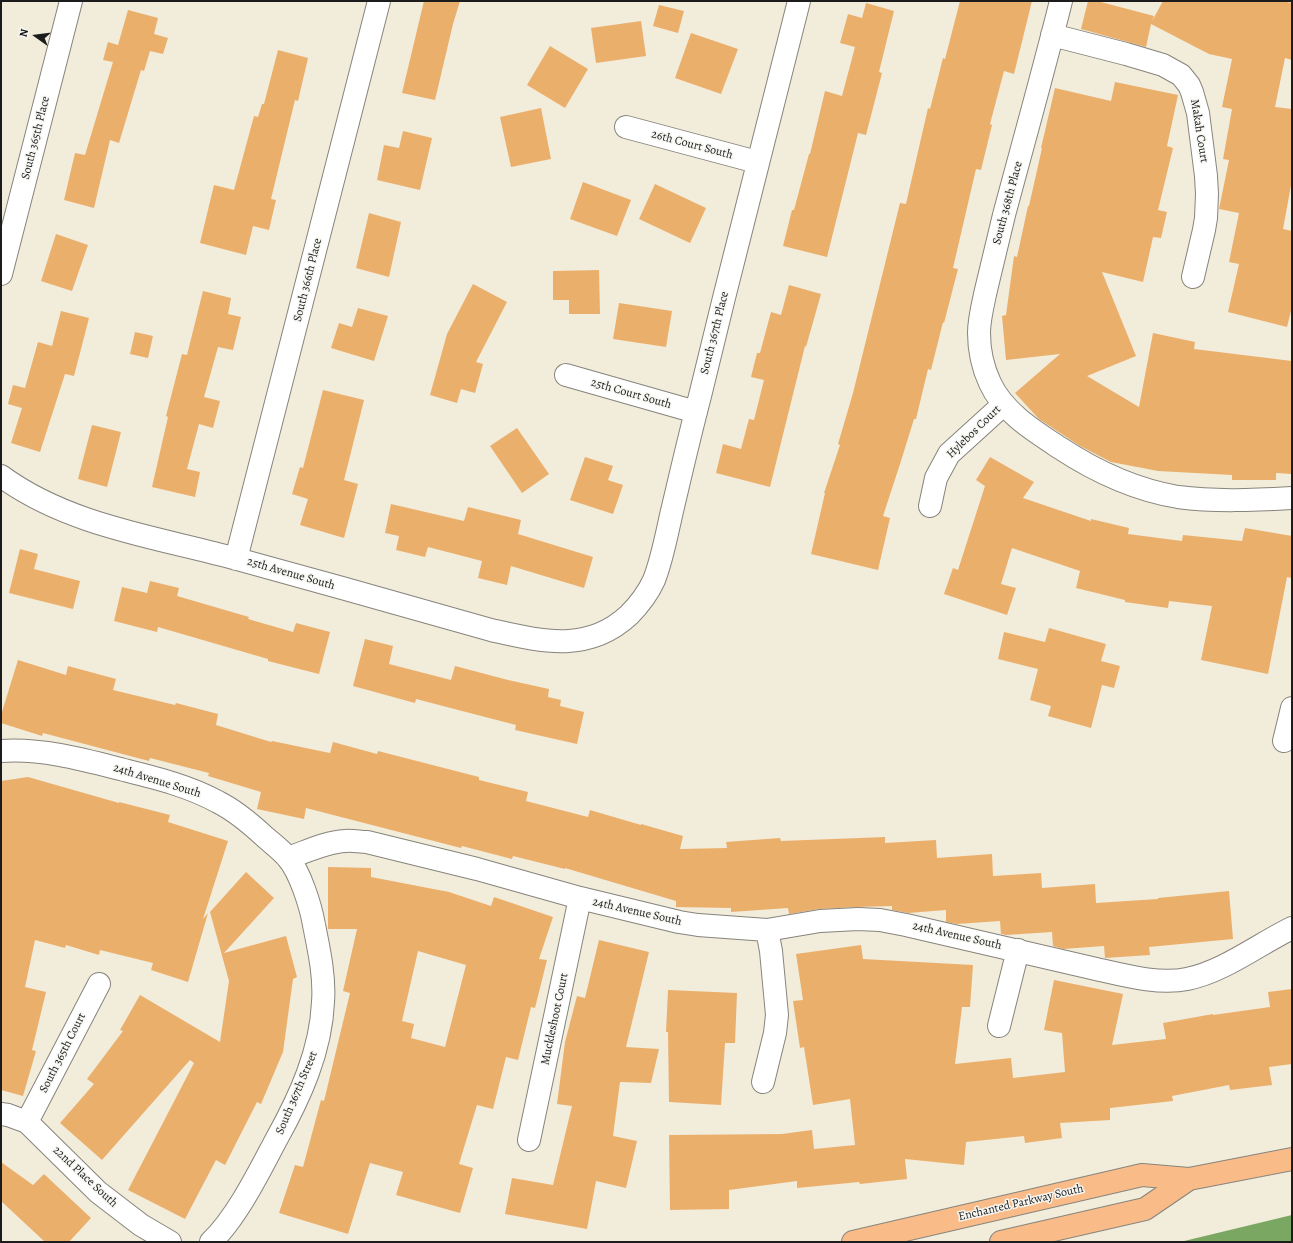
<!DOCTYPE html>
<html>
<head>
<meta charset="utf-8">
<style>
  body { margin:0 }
  #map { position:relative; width:1293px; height:1243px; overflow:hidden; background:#f2ecdb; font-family:Alegreya,serif }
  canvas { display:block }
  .frame { position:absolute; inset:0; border:2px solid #1c1c1c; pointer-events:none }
  .north { position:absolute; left:16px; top:16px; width:40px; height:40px; -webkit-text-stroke:3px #f6f6f2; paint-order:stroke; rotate:284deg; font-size:11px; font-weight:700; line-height:16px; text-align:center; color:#1c1c1c }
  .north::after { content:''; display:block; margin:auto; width:14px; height:18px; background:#1c1c1c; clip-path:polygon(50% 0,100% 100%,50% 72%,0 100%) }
</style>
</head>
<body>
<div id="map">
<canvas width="1293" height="1243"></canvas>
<div class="frame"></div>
<div class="north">N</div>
</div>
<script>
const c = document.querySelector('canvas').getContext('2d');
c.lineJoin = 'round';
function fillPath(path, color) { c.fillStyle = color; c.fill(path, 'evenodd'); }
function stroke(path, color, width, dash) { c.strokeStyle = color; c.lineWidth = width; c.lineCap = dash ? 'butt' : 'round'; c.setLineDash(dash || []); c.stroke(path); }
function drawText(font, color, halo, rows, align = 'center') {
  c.font = font + ' Alegreya,serif'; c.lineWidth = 3; c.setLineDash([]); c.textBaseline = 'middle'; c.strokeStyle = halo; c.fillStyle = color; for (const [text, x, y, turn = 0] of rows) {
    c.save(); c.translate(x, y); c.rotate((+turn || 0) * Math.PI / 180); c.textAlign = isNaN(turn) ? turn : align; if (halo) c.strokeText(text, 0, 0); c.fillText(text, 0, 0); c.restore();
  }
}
const forest = new Path2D(`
  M 1292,1215 L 1292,1242 L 1180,1242 Z`);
const building = new Path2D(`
  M 424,1 L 460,1 L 453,24 L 435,100 L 402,93 Z
  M 960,1 L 1032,1 L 1014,74 L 1004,71 L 990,124 L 992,125 L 981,170 L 976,169 L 953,268 L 958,269 L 944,323 L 943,322 L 931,370 L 928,369 L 916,419 L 914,419 L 901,461 L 883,516 L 890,518 L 878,570 L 811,554 L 825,493 L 824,493 L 840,445 L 838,444 L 853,393 L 900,203 L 906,204 L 928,108 L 930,109 L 943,58 L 945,59 Z
  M 1088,1 L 1097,1 L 1154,16 L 1152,21 L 1163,1 L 1281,1 L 1292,3 L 1292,60 L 1285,58 L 1275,107 L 1292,109 L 1292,180 L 1283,229 L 1292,231 L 1292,307 L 1287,327 L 1228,312 L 1239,264 L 1229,262 L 1239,213 L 1219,209 L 1229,160 L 1223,159 L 1232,109 L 1222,107 L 1232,59 L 1209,54 L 1151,24 L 1146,47 L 1081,29 Z
  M 866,3 L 894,11 L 879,72 L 882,73 L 866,135 L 858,133 L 827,257 L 783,246 L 792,210 L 794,210 L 809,154 L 810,154 L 825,91 L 842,96 L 855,47 L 840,43 L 848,14 L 862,18 Z
  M 659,5 L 684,11 L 678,33 L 653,26 Z
  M 128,10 L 158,18 L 154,34 L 168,38 L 163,54 L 150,51 L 144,71 L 141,70 L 119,143 L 110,140 L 94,208 L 64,200 L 75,153 L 85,155 L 113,62 L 103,60 L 108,42 L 118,45 Z
  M 641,21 L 646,56 L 596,63 L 591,28 Z
  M 691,33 L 738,49 L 721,94 L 675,78 Z
  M 550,46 L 588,69 L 565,108 L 527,85 Z
  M 278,50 L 308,58 L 298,101 L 295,100 L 271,199 L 276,200 L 269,230 L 253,226 L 246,255 L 200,243 L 214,185 L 234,190 L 254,116 L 258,117 L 262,104 L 264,104 Z
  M 1115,82 L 1178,95 L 1167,146 L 1173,148 L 1158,210 L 1167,212 L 1161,238 L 1153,237 L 1143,282 L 1102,272 L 1136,356 L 1087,376 L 1139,407 L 1153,333 L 1195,342 L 1194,349 L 1292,361 L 1292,474 L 1276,473 L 1276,480 L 1232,480 L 1232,475 L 1158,471 L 1111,462 L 1080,446 L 1039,419 L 1015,393 L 1060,354 L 1006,360 L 1002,316 L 1006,315 L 1014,256 L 1017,257 L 1028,206 L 1029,206 L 1042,148 L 1041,148 L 1055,88 L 1111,101 Z
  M 541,108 L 551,159 L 511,167 L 500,117 Z
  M 403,131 L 432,138 L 420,190 L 377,180 L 384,145 L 399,148 Z
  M 583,182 L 631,200 L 617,236 L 570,219 Z
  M 655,184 L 706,208 L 690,243 L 639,219 Z
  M 369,213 L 401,222 L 389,277 L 356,268 Z
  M 56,234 L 88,245 L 72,291 L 41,281 Z
  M 599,270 L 600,314 L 569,314 L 569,300 L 553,300 L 553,271 Z
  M 473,284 L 507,302 L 476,362 L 483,364 L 475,393 L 461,389 L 457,403 L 430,395 L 447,334 Z
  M 789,285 L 821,294 L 806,347 L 805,346 L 770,487 L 716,473 L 723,444 L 741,449 L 749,419 L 754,420 L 764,380 L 751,377 L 757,353 L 760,353 L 771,312 L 781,315 Z
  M 203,291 L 231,298 L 228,314 L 241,317 L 233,350 L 218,347 L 204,397 L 220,401 L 213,428 L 199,424 L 187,469 L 200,472 L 195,497 L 152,487 L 168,417 L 166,416 L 182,354 L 187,355 Z
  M 619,303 L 672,311 L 666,347 L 613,339 Z
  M 358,308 L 388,316 L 374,361 L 331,348 L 339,323 L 352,327 Z
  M 61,311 L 89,318 L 74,376 L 65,374 L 40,452 L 11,443 L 22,408 L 8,404 L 13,385 L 25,388 L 38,342 L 52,346 Z
  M 135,332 L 153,336 L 148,358 L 130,354 Z
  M 323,390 L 364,400 L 344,480 L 358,484 L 344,538 L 300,525 L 308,499 L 292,494 L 300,467 L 303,468 Z
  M 92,425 L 121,432 L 107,487 L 78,479 Z
  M 517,428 L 549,474 L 522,493 L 490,446 Z
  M 585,457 L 613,466 L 608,480 L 623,485 L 613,514 L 570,500 Z
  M 990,457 L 1034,482 L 1023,498 L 1091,521 L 1091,519 L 1129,528 L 1128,534 L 1182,541 L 1183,535 L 1242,541 L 1245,528 L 1292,536 L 1292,578 L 1287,577 L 1268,674 L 1201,660 L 1212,606 L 1169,601 L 1168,608 L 1125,602 L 1125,600 L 1076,588 L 1080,571 L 1012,548 L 1001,584 L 1016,588 L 1007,615 L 944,594 L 953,568 L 958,570 L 985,486 L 976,480 Z
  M 391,504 L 464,521 L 468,507 L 521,520 L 518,534 L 593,557 L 584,588 L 511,566 L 507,585 L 478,578 L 482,561 L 428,547 L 425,557 L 396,550 L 399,536 L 385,533 Z
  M 20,549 L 38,554 L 34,569 L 80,581 L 73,609 L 9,593 Z
  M 150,581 L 179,588 L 177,596 L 249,617 L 248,619 L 293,632 L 296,623 L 330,632 L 319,674 L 268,661 L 268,659 L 158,627 L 157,632 L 114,621 L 122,587 L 147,593 Z
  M 1049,628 L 1106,644 L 1101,661 L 1120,666 L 1114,688 L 1102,685 L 1091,728 L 1048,716 L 1051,706 L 1030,700 L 1038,669 L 998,659 L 1004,632 L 1045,642 Z
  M 365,639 L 393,646 L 389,664 L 451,680 L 455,666 L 508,680 L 549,689 L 548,697 L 561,700 L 560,706 L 584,712 L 577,744 L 515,730 L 516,725 L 416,699 L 415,703 L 353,686 Z
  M 18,660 L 66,675 L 68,666 L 116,679 L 113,690 L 175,705 L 176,703 L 218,714 L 216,725 L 271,742 L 272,741 L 330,753 L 333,742 L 377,754 L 378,751 L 479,777 L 479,780 L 528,792 L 526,801 L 588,817 L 590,810 L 641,825 L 641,824 L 683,836 L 680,849 L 727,848 L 726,842 L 780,838 L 781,841 L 885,837 L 885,843 L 936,840 L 937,858 L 992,854 L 993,876 L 1041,873 L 1042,888 L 1095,884 L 1096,903 L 1158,899 L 1158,898 L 1229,891 L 1233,939 L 1149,947 L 1150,955 L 1105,958 L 1104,946 L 1063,949 L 1053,946 L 1052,932 L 1006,935 L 1001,934 L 1000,921 L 957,924 L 946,922 L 946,910 L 908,913 L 892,910 L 892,906 L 857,907 L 819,909 L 789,914 L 788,908 L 731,912 L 731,908 L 676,907 L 676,901 L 565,868 L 565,869 L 513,856 L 512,859 L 462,846 L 461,848 L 306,808 L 304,819 L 257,809 L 261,792 L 208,776 L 209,773 L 150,758 L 149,761 L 43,733 L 42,736 L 1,723 L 1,715 Z
  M 28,777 L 119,803 L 119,802 L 170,815 L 168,822 L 228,841 L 203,919 L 208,913 L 188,982 L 151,970 L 153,963 L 100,950 L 99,955 L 66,945 L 65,948 L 35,940 L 25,987 L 46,992 L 32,1050 L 36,1051 L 23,1096 L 1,1090 L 1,781 Z
  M 328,867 L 371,868 L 371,877 L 449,892 L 491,906 L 494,897 L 553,917 L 539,959 L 547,960 L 535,1008 L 531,1007 L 518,1060 L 506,1057 L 493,1109 L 477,1105 L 459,1164 L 473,1168 L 460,1213 L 396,1195 L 403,1172 L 370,1163 L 348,1234 L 279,1213 L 295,1165 L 303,1167 L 321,1100 L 324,1101 L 350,993 L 343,991 L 357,929 L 328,929 ZM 418,951 L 466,965 L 445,1047 L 411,1038 L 414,1024 L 402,1021 Z
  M 246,872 L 274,898 L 224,953 L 286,936 L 297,977 L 293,979 L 283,1052 L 261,1104 L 257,1102 L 225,1165 L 216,1160 L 185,1219 L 128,1190 L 194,1063 L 190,1060 L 102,1160 L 60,1123 L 94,1084 L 87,1079 L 123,1031 L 120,1030 L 140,995 L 220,1042 L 229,981 L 210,912 Z
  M 599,940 L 649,952 L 626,1047 L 659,1049 L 651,1083 L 620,1082 L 613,1136 L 637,1141 L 626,1188 L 596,1181 L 587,1229 L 505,1214 L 512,1178 L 553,1185 L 572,1106 L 557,1104 L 565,1042 L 577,996 L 585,998 Z
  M 861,945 L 863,959 L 973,965 L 970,1007 L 962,1007 L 955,1064 L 1011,1058 L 1013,1078 L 1065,1072 L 1062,1033 L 1044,1030 L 1054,980 L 1123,994 L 1112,1045 L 1166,1039 L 1163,1023 L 1213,1014 L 1213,1015 L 1270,1007 L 1268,992 L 1292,989 L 1292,1064 L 1269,1067 L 1272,1085 L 1230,1090 L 1229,1085 L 1172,1096 L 1173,1101 L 1110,1108 L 1110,1120 L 1060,1123 L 1062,1138 L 1025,1143 L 1024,1136 L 966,1142 L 964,1165 L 905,1159 L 907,1179 L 860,1184 L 859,1182 L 797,1188 L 797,1181 L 729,1190 L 729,1209 L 670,1210 L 669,1135 L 782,1134 L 812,1130 L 814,1149 L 855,1145 L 850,1099 L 813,1105 L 804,1047 L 800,1048 L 793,1001 L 803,1000 L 796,954 Z
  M 668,990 L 737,993 L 735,1043 L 725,1043 L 721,1105 L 669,1102 L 668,1032 L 666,1032 Z
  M 1,1162 L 33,1185 L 44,1174 L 91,1218 L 69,1242 L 45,1242 L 1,1201 Z`);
const street = new Path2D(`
  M 1061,1 C 1043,73 1023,144 1004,215 C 998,240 992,265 986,290 C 983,304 979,319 979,333 C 979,350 983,368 990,383 C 1003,412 1034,431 1060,448 C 1095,471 1136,490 1178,497 C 1216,502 1254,500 1292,498
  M 1052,35 L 1126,54 L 1163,65 L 1181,75 L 1189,85 L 1192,92 L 1198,113 L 1206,176 L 1207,194 L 1206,218 L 1204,230 L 1193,277
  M 626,127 L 757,162
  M 1,274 L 71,1
  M 566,375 L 696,412
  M 1,476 C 69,526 157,537 237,559 C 322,582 406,606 491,630 C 540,641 587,654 629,615 C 639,605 648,593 654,580 C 662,560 667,533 672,511 C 681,473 690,434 700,396 C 732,264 765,132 799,1
  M 930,506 L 936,478 L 949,454 L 1004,404
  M 236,559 L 379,1
  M 1284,741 L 1292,708
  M 1,751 C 42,748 85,760 124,770 C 156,778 189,786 218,802 C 236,811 251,824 265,837 C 273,844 281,850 287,857 C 300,871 311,907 314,925 C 319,950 325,977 323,1002 C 321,1051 300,1097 276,1140 C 259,1172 237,1217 211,1242
  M 288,858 C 306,852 325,842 345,841 C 352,840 360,842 367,842 L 477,869 L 580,898 L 679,922 L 698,925 L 767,930 L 820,921 L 858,919 L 880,920 L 906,925 L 1096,969 C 1123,975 1159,985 1187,979 C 1223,972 1259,944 1292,928
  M 999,1026 L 1018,950
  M 763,1082 L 775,1033 L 777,1015 L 771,951 L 767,930
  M 1,1114 L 8,1115 L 27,1122 L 98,1192 L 141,1225 L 170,1242
  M 27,1122 L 99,984
  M 529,1140 L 580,898`);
const primary = new Path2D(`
  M 853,1242 L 1142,1175 L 1189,1179 L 1292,1159
  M 1001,1242 L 1145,1209 L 1189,1179`);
const streetNames = [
  ["Makah Court",1199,131,81],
  ["South 365th Place",36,138,-76],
  ["26th Court South",692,145,15],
  ["South 368th Place",1008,203,-75],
  ["South 366th Place",308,280,-76],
  ["South 367th Place",715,333,-76],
  ["25th Court South",631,394,16],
  ["Hylebos Court",974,432,-44],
  ["25th Avenue South",291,574,16],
  ["24th Avenue South",157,781,17],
  ["24th Avenue South",637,912,13],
  ["24th Avenue South",957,936,13],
  ["Muckleshoot Court",555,1019,-78],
  ["South 365th Court",63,1053,-63],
  ["South 367th Street",297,1093,-67],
  ["22nd Place South",85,1177,43],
  ["Enchanted Parkway South",1021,1203,-13]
];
fillPath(forest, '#7aa862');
fillPath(building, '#ebaf6c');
stroke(street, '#87847c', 24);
stroke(primary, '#87847c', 24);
stroke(street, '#fff', 22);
stroke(primary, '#f9bc89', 22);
drawText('12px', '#1c1c1c', '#f6f6f2', streetNames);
</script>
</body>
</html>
